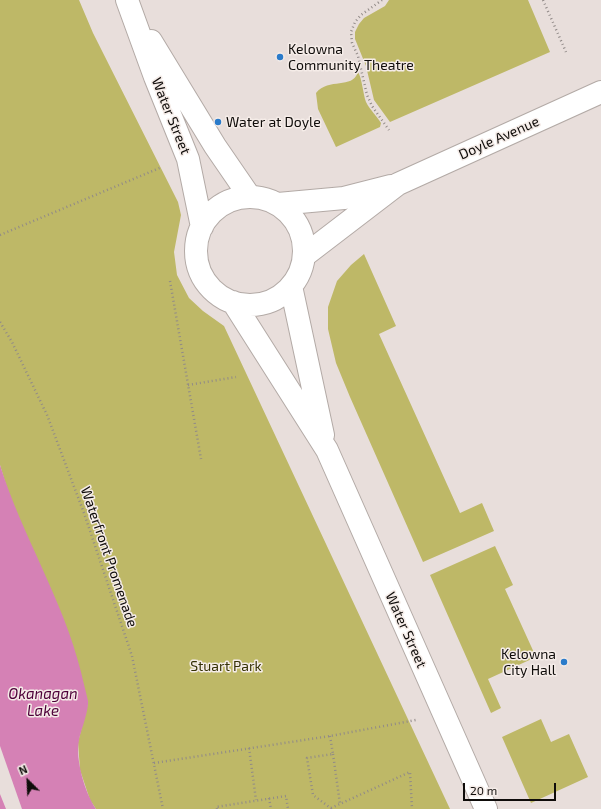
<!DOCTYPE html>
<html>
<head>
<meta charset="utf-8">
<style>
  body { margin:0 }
  #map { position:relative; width:601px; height:809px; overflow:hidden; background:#e8dedb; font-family:"Exo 2",sans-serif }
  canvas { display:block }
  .north { position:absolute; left:8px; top:761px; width:40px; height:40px; -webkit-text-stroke:3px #f5ece8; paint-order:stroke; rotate:336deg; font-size:11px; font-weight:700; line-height:16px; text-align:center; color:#0f0c0a }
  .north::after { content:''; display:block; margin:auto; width:14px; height:18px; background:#0f0c0a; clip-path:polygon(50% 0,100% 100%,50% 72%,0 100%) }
  .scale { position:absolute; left:463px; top:783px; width:93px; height:18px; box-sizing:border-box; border:2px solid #0f0c0a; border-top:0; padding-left:5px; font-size:12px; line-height:14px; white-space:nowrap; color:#0f0c0a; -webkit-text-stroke:3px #f5ece8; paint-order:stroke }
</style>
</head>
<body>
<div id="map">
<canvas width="601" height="809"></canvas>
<div class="north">N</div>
<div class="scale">20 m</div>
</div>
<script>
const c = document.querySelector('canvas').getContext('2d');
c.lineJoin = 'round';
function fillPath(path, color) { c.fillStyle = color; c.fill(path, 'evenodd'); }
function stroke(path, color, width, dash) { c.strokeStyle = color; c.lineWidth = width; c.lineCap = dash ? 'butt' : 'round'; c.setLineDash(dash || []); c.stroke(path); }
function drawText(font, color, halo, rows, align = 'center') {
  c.font = font + ' "Exo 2",sans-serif'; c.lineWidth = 3; c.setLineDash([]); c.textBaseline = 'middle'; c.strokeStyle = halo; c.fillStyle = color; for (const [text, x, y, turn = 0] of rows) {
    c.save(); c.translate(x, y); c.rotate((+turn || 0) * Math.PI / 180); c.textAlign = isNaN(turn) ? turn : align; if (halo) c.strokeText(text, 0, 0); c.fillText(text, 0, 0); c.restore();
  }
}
const green = new Path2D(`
  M 0,0 L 79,0 L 93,33 L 178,202 L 181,215 L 174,252 L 177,275 L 189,298 L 203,311 L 224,326 L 450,809 L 96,809 L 90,800 L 80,770 L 78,742 L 88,703 L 8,492 L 0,465 Z
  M 389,0 L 528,0 L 550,52 L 390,122 L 374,100 L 366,66 L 355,39 L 355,32 L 359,24 L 364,18 L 385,6 Z
  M 358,72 C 362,78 363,94 366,102 C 370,110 377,116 381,123 L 380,127 L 336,147 L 318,109 L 316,93 C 329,77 352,90 358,72 Z
  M 364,254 L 396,326 L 379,334 L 460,513 L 482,503 L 494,531 L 423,562 L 350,397 L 336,363 L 328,329 L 328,307 L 337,281 L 351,265 Z
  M 495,546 L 513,585 L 505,589 L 536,657 L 488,679 L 501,708 L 491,713 L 430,575 Z
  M 541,719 L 551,742 L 569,734 L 588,777 L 531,803 L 502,737 Z`);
const water = new Path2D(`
  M 0,465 C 22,536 63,599 81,672 C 83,681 86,692 88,701 C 89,710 81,730 79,740 C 75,759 85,793 96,809 L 0,809 Z`);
const pier = new Path2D(`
  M 0,746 L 22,809 L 6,809 L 0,794 Z`);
const path = new Path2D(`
  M 382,0 L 361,15 L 355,22 L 351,32 L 352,43 L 358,56 L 367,95 L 372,106 L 389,130
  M 543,0 L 566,52
  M 0,235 L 162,167
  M 170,281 L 201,459
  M 0,322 L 12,342 L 47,415 L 84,513 L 132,656 L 163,809
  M 188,385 L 236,377
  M 330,736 L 333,754 L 307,758 L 313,795 L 332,809
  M 249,748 L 256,800
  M 333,754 L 340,804
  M 154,763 L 330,736 L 416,720
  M 269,798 L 271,809
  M 331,808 L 410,772 L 412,809
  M 217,809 L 216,807 L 286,796 L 288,809`);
const street = new Path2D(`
  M 278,204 L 344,198 L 391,186
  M 304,256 L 398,184 L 601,92`);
const secondary = new Path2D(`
  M 127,0 L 155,77 L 188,159 L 202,227
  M 151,41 L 215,146 L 250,197
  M196 251a54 54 0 1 1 108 0a54 54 0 1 1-108 0Z
  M 291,286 L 323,435
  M 233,302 L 327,450 L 486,809`);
const markers = [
  [280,57,4,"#2a7bca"],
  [218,122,4,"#2a7bca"],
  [564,662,4,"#2a7bca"]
];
const poiNames = [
  ["Kelowna",288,49],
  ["Community Theatre",288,65],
  ["Water at Doyle",226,122],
  ["Kelowna",556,654,"right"],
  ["City Hall",556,670,"right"]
];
const streetNames = [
  ["Water Street",171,116,68],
  ["Doyle Avenue",499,138,-24],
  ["Waterfront Promenade",109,557,71],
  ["Water Street",406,630,66]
];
const parkNames = [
  ["Stuart Park",226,666]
];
const waterNames = [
  ["Okanagan",43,694],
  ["Lake",43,711]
];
fillPath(green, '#beb867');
fillPath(water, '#d581b5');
fillPath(pier, '#e8dedb');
stroke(street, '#b3aaa6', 24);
stroke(secondary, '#b3aaa6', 24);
stroke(path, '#918a88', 2.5, [1, 3]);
stroke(street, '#fff', 22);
stroke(secondary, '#fff', 22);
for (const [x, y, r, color] of markers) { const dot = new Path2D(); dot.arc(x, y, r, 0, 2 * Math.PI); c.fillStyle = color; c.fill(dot); stroke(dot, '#f5ece8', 1.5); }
drawText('14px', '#0f0c0a', '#f5ece8', poiNames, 'left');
drawText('14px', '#0f0c0a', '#f5ece8', streetNames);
drawText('14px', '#353105', '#f5ece8', parkNames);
drawText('italic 15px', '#4e0039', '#f5ece8', waterNames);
</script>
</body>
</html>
